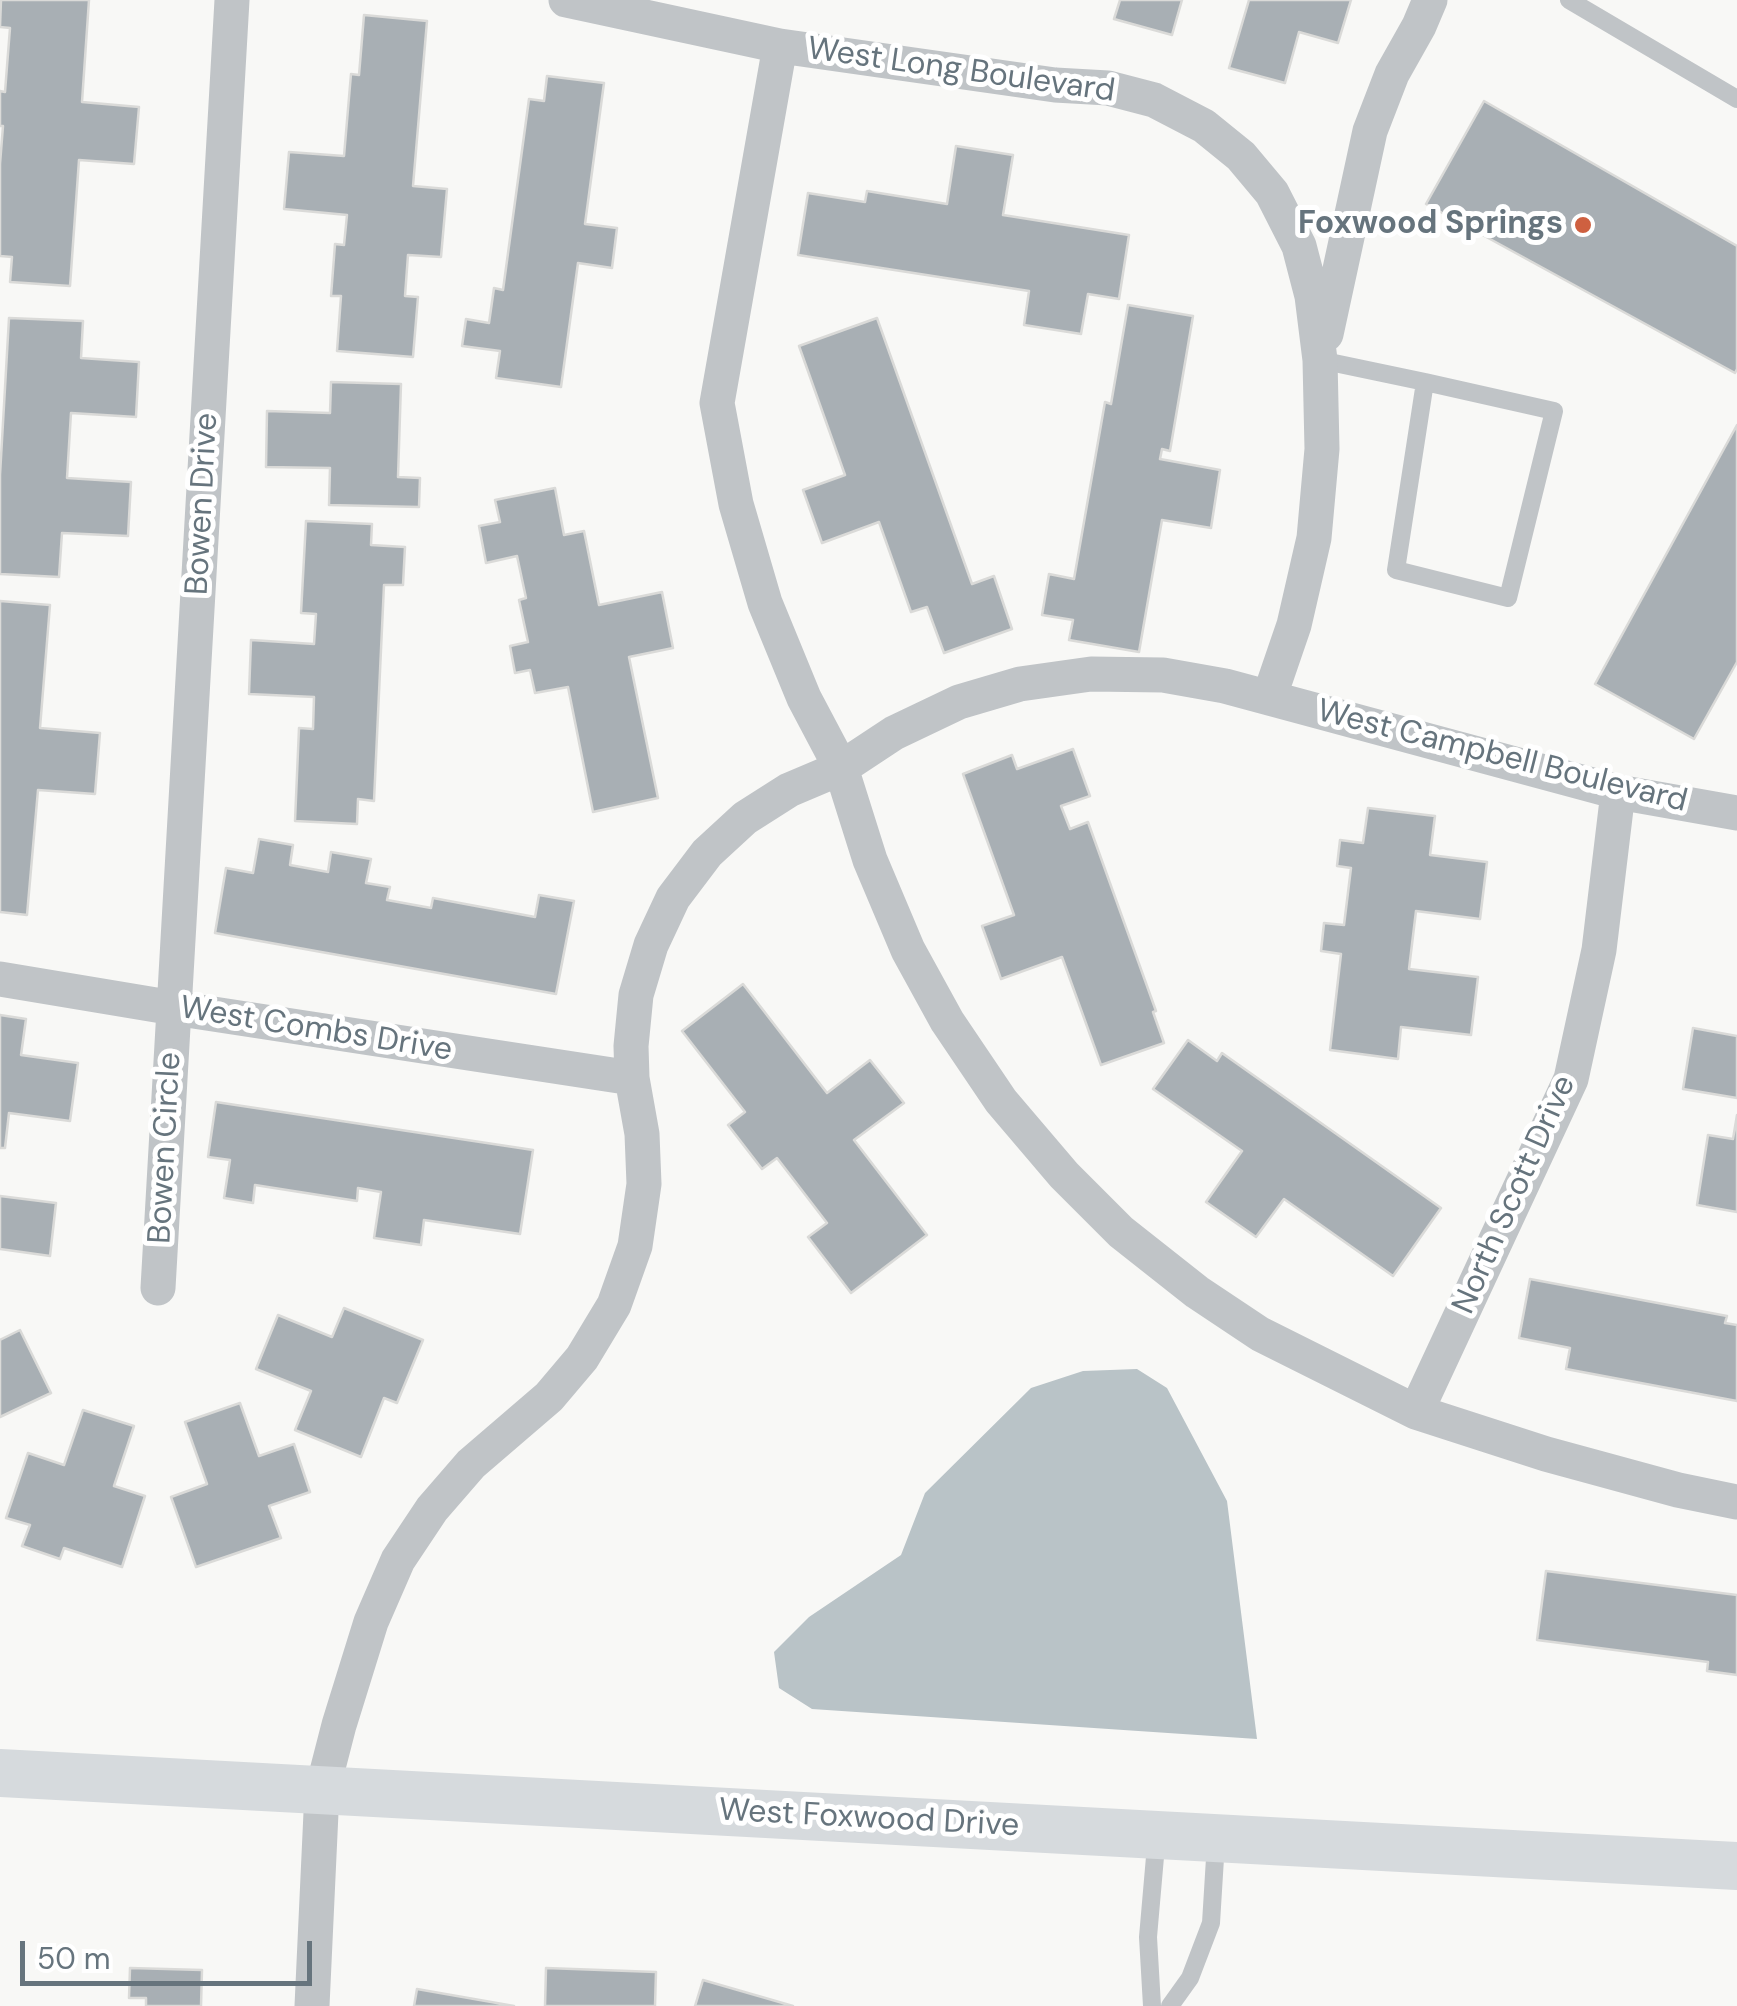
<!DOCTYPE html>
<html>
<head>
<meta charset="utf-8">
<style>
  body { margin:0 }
  #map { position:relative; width:1737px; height:2006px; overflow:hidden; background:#f8f8f6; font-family:"DM Sans",sans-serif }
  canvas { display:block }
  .scale { position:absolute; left:20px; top:1941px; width:292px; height:45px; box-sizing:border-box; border:5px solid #66747d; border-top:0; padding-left:12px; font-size:30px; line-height:35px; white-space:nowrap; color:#66747d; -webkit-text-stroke:8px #fff; paint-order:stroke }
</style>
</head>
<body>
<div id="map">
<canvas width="1737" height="2006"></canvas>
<div class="scale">50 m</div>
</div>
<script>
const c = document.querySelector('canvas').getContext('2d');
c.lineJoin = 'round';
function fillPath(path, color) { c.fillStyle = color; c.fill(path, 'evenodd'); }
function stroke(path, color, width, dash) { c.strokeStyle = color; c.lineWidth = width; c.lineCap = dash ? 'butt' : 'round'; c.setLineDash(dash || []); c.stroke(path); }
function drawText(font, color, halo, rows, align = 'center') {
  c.font = font + ' "DM Sans",sans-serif'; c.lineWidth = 10; c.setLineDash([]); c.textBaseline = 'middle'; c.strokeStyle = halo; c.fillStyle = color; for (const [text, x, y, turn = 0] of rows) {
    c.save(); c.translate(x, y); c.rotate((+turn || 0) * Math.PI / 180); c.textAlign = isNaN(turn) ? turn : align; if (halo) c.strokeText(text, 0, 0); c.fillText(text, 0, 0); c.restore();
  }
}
const water = new Path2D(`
  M 1137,1369 L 1167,1388 L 1227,1501 L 1257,1739 L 812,1709 L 779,1688 L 774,1652 L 809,1617 L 901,1555 L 925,1493 L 1031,1388 L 1083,1371 Z`);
const building = new Path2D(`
  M 1,0 L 89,0 L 82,102 L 139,107 L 134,164 L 79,160 L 70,286 L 10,282 L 12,257 L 0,256 L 0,164 L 3,126 L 0,126 L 0,91 L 5,92 L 10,28 L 0,27 Z
  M 1120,0 L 1182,0 L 1172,35 L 1114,19 Z
  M 1249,0 L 1351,0 L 1338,43 L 1299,32 L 1285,83 L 1229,68 Z
  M 364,15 L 427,21 L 413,186 L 447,189 L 441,257 L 408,255 L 405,296 L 418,297 L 413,357 L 337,351 L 341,296 L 331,296 L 335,244 L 344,245 L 347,215 L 284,209 L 289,152 L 344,156 L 351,74 L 359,75 Z
  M 547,76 L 604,83 L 585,224 L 617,228 L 612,268 L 578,263 L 561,387 L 496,378 L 500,351 L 462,346 L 466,319 L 489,323 L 494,288 L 503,290 L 529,99 L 544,101 Z
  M 1484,101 L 1737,246 L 1737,369 L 1735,373 L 1426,204 Z
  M 956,146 L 1013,155 L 1003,215 L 1129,235 L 1119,299 L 1088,294 L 1081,334 L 1024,325 L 1029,291 L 798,255 L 808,193 L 865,202 L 867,191 L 947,204 Z
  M 1128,305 L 1193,316 L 1170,451 L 1162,449 L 1160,459 L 1220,470 L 1211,528 L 1162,520 L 1139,652 L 1069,640 L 1073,620 L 1042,615 L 1049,574 L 1074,579 L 1105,402 L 1111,404 Z
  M 9,318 L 83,321 L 81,358 L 139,362 L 136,417 L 71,413 L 67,478 L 131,482 L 128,536 L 62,533 L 59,577 L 0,574 L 0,475 Z
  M 877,318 L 972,584 L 994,576 L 1012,629 L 944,653 L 927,607 L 911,612 L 879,522 L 822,543 L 803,490 L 845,475 L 799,346 Z
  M 331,382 L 401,384 L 398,477 L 420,478 L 419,507 L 329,505 L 330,468 L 266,467 L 267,411 L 330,413 Z
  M 1737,425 L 1737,662 L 1694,739 L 1595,684 Z
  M 555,488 L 564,535 L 584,531 L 599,605 L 662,592 L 673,648 L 629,657 L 658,798 L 593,812 L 568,687 L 535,693 L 530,670 L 515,673 L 510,646 L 528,642 L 519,600 L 526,598 L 517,556 L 486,563 L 479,526 L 500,522 L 495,500 Z
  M 306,521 L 372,524 L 371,545 L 405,547 L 403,585 L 384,585 L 374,801 L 358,799 L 357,824 L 295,821 L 299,728 L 313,729 L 314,697 L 249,694 L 251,640 L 314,644 L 316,614 L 301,613 Z
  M 0,601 L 50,605 L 40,728 L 100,733 L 95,794 L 38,790 L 27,915 L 0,912 Z
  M 1073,749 L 1090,796 L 1061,806 L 1070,829 L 1088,822 L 1156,1011 L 1153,1012 L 1164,1043 L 1101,1065 L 1062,957 L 1001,979 L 982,926 L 1014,915 L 963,774 L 1012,755 L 1017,769 Z
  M 1368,808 L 1435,816 L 1430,855 L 1487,862 L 1480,919 L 1416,911 L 1409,969 L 1478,977 L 1471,1035 L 1401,1027 L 1398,1059 L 1330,1050 L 1341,954 L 1321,951 L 1324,923 L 1344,925 L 1351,868 L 1337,866 L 1340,840 L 1363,843 Z
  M 259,839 L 293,845 L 290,865 L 328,872 L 331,852 L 371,859 L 366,883 L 390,887 L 387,900 L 431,908 L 433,898 L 535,917 L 539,895 L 574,901 L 556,994 L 215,933 L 226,868 L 253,873 Z
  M 743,984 L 827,1093 L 870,1060 L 904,1103 L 854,1140 L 927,1235 L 851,1293 L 808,1237 L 827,1223 L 777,1158 L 762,1169 L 728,1125 L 745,1112 L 682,1031 Z
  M 0,1015 L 26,1019 L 21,1055 L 78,1063 L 70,1121 L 9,1113 L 5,1148 L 0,1148 Z
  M 1693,1028 L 1737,1036 L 1737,1098 L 1683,1089 Z
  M 1188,1040 L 1217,1061 L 1222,1053 L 1441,1208 L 1393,1276 L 1284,1199 L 1256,1237 L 1206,1202 L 1242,1151 L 1153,1089 Z
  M 216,1102 L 533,1150 L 520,1234 L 424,1220 L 421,1245 L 374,1238 L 381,1192 L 358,1188 L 357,1201 L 255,1185 L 253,1203 L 224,1198 L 230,1160 L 208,1157 Z
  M 1737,1115 L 1737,1212 L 1697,1205 L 1708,1135 L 1733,1139 Z
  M 0,1196 L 56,1203 L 50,1256 L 0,1249 Z
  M 1530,1279 L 1727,1316 L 1725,1323 L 1737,1325 L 1737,1401 L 1566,1369 L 1570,1348 L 1519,1338 Z
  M 344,1308 L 423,1340 L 397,1403 L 384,1398 L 361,1457 L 295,1430 L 311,1391 L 256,1369 L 278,1315 L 332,1337 Z
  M 20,1330 L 51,1393 L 0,1417 L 0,1340 Z
  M 240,1403 L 259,1456 L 294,1444 L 310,1492 L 269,1506 L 281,1538 L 196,1567 L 171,1497 L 207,1484 L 185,1422 Z
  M 83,1410 L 134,1426 L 114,1486 L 145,1496 L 122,1567 L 64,1548 L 60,1559 L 22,1546 L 30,1525 L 6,1518 L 28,1453 L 64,1465 Z
  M 1546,1571 L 1737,1595 L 1737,1675 L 1707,1671 L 1708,1662 L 1537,1640 Z
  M 130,1968 L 202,1970 L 201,2006 L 146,2006 L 146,1998 L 129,1998 Z
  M 546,1968 L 656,1972 L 655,2006 L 545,2006 Z
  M 703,1980 L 793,2006 L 695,2006 Z
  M 417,1989 L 514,2006 L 414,2006 Z`);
const lane = new Path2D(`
  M 1569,0 L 1737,99
  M 1320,360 L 1425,382 L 1396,570 L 1508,598 L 1554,411 L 1425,382
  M 1152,2006 L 1148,1937 L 1157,1834
  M 1170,2006 L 1190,1978 L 1211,1923 L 1216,1842`);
const street = new Path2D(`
  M 566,0 L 780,46 L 1055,85 L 1108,88 L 1154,100 L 1204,126 L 1241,156 L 1272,193 L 1299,246 L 1312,296 L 1320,360 L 1322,449 L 1314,538 L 1294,625 L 1269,698
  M 780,46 L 717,403 L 736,504 L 765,603 L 804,698 L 841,768 L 870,860 L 908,950 L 947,1021 L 1001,1101 L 1064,1175 L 1121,1232 L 1197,1292 L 1260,1334 L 1416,1412 L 1546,1454 L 1678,1490 L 1737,1502
  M 1326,334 L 1370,131 L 1392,74 L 1419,26 L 1430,0
  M 0,979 L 174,1008 L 632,1078
  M 158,1288 L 232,0
  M 1416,1412 L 1571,1079 L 1599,950 L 1618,792
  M 312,2006 L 322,1791 L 339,1725 L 371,1622 L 398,1560 L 432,1509 L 471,1464 L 549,1397 L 582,1358 L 614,1305 L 635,1246 L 644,1184 L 642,1134 L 632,1078 L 631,1046 L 636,995 L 651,945 L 673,898 L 707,853 L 745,818 L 789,790 L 841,768 L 894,733 L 959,702 L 1020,684 L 1091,674 L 1163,675 L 1225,686 L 1618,792 L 1737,813`);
const secondary = new Path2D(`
  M 0,1773 L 1737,1866`);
const markers = [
  [1583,225,10,"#ce6040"]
];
const streetNames = [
  ["West Long Boulevard",961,71,8],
  ["Bowen Drive",203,504,-87],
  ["West Campbell Boulevard",1502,757,14],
  ["West Combs Drive",316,1030,9],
  ["Bowen Circle",166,1148,-87],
  ["North Scott Drive",1515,1195,-66],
  ["West Foxwood Drive",869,1819,3]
];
const poiNames = [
  ["Foxwood Springs",1563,225]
];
fillPath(water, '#b9c3c7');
fillPath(building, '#a8afb4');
stroke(building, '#dadad8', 2.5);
stroke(lane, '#c0c4c7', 18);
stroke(street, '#c0c4c7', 35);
stroke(secondary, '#d6dadd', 48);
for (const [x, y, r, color] of markers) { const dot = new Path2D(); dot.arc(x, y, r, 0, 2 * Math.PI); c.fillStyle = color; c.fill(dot); stroke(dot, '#fff', 4); }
drawText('32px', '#66747d', '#fff', streetNames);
drawText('bold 32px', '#66747d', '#fff', poiNames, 'right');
</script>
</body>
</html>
